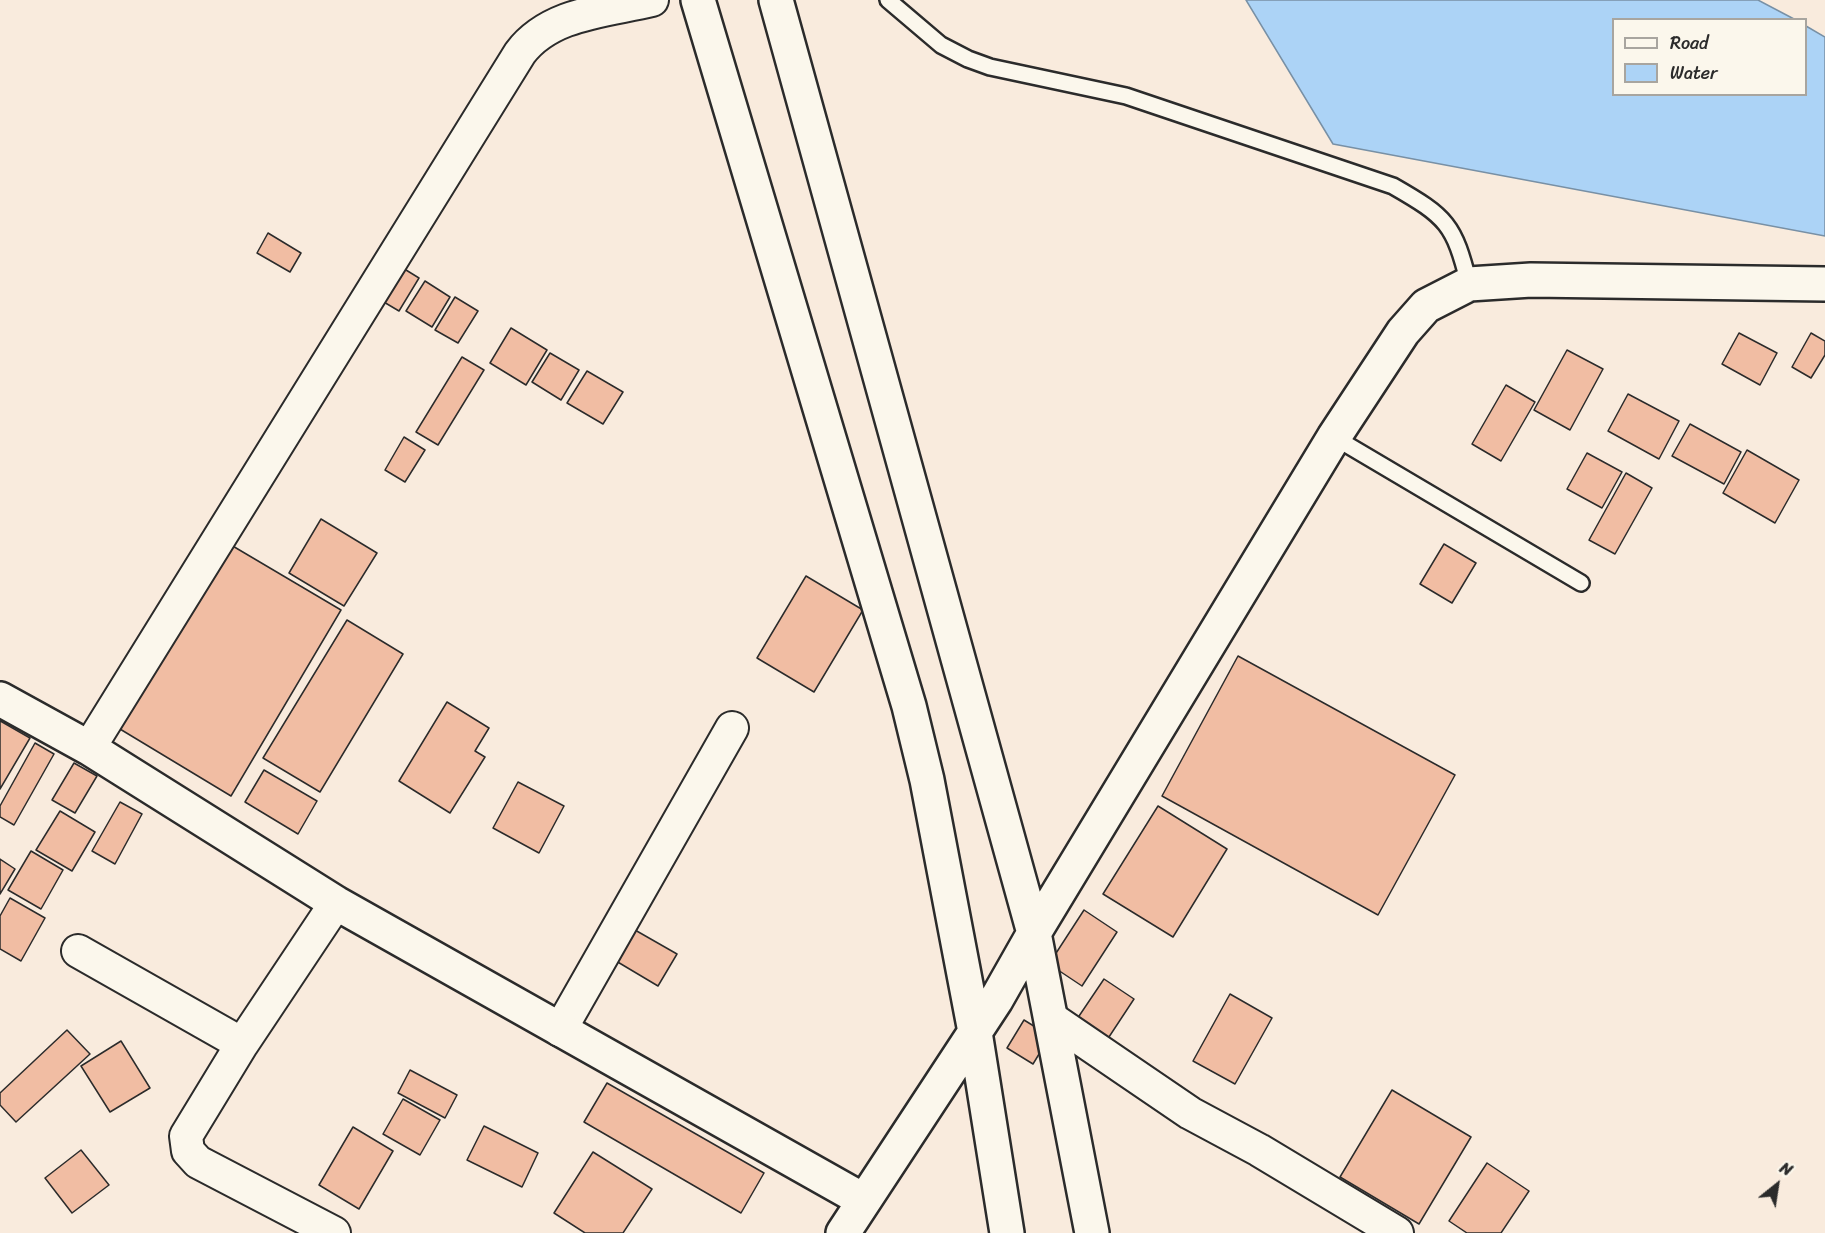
<!DOCTYPE html>
<html>
<head>
<meta charset="utf-8">
<style>
  body { margin:0 }
  #map { position:relative; width:1825px; height:1233px; overflow:hidden; background:#f9ebdd; font-family:Sriracha,sans-serif }
  canvas { display:block }
  .legend { position:absolute; left:1612px; top:18px; width:195px; height:78px; box-sizing:border-box; background:#fbf7ec; border:2px solid #a8a59f; margin:0; padding:8px 10px; list-style:none; font-size:18px; color:#2b2b2b }
  .legend li { display:flex; align-items:center; gap:12px; height:30px }
  .legend b { width:30px; border:2px solid #a8a59f }
  .north { position:absolute; left:1747px; top:1155px; width:60px; height:60px; -webkit-text-stroke:4px #fbf7ec; paint-order:stroke; rotate:30deg; font-size:16px; font-weight:700; line-height:24px; text-align:center; color:#2b2b2b }
  .north::after { content:''; display:block; margin:auto; width:21px; height:27px; background:#2b2b2b; clip-path:polygon(50% 0,100% 100%,50% 72%,0 100%) }
</style>
</head>
<body>
<div id="map">
<canvas width="1825" height="1233"></canvas>
<ul class="legend">
<li><b style="height:8px;background:#fbf7ec"></b>Road</li>
<li><b style="height:16px;background:#acd3f6"></b>Water</li>
</ul>
<div class="north">N</div>
</div>
<script>
const c = document.querySelector('canvas').getContext('2d');
c.lineJoin = 'round';
function fillPath(path, color) { c.fillStyle = color; c.fill(path, 'evenodd'); }
function stroke(path, color, width, dash) { c.strokeStyle = color; c.lineWidth = width; c.lineCap = dash ? 'butt' : 'round'; c.setLineDash(dash || []); c.stroke(path); }
const water = new Path2D(`
  M 1246,0 L 1758,0 L 1794,19 L 1614,20 L 1614,94 L 1806,94 L 1806,26 L 1825,37 L 1825,236 L 1333,144 Z`);
const building = new Path2D(`
  M 268,233 L 301,253 L 290,272 L 257,253 Z
  M 393,262 L 419,278 L 399,311 L 372,295 Z
  M 425,281 L 450,297 L 432,327 L 406,311 Z
  M 455,297 L 478,311 L 458,343 L 435,330 Z
  M 511,328 L 547,350 L 526,385 L 490,363 Z
  M 1739,333 L 1777,353 L 1760,385 L 1722,364 Z
  M 1811,333 L 1825,341 L 1825,355 L 1811,378 L 1792,367 Z
  M 1567,350 L 1603,369 L 1570,430 L 1534,410 Z
  M 550,353 L 579,370 L 561,400 L 532,382 Z
  M 462,357 L 484,370 L 438,445 L 416,432 Z
  M 587,371 L 623,392 L 603,424 L 567,403 Z
  M 1506,385 L 1535,402 L 1501,461 L 1472,444 Z
  M 1628,394 L 1679,421 L 1659,459 L 1608,431 Z
  M 1690,424 L 1741,452 L 1724,484 L 1672,456 Z
  M 404,437 L 425,450 L 405,482 L 385,470 Z
  M 1747,450 L 1799,480 L 1775,523 L 1723,493 Z
  M 1587,453 L 1622,472 L 1602,508 L 1567,489 Z
  M 1626,473 L 1652,488 L 1615,554 L 1589,540 Z
  M 321,519 L 377,553 L 344,606 L 289,573 Z
  M 1444,544 L 1476,563 L 1452,603 L 1420,584 Z
  M 231,545 L 341,610 L 231,796 L 110,723 Z
  M 806,576 L 863,610 L 814,692 L 757,658 Z
  M 347,620 L 403,654 L 320,792 L 263,758 Z
  M 1238,656 L 1455,775 L 1378,915 L 1162,796 Z
  M 447,702 L 489,728 L 475,751 L 485,757 L 450,813 L 399,781 Z
  M 0,721 L 30,738 L 0,789 Z
  M 35,743 L 54,754 L 14,825 L 0,817 L 0,806 Z
  M 74,763 L 97,776 L 75,813 L 52,800 Z
  M 264,770 L 317,801 L 298,834 L 245,802 Z
  M 518,782 L 564,806 L 539,853 L 493,828 Z
  M 120,802 L 142,814 L 115,864 L 92,851 Z
  M 1158,806 L 1227,849 L 1173,937 L 1103,894 Z
  M 60,811 L 95,832 L 72,871 L 36,850 Z
  M 31,851 L 63,870 L 41,909 L 8,890 Z
  M 0,859 L 15,869 L 0,894 Z
  M 10,898 L 45,918 L 21,961 L 0,949 L 0,916 Z
  M 1084,910 L 1117,932 L 1082,986 L 1049,964 Z
  M 635,930 L 677,954 L 658,986 L 616,961 Z
  M 1104,979 L 1134,999 L 1105,1043 L 1075,1022 Z
  M 1230,994 L 1272,1018 L 1235,1084 L 1193,1061 Z
  M 1024,1020 L 1050,1036 L 1033,1064 L 1007,1048 Z
  M 67,1030 L 90,1054 L 16,1122 L 0,1105 L 0,1093 Z
  M 121,1041 L 150,1088 L 110,1112 L 81,1066 Z
  M 410,1070 L 457,1095 L 445,1118 L 398,1093 Z
  M 607,1083 L 764,1173 L 741,1213 L 584,1122 Z
  M 1392,1090 L 1471,1137 L 1419,1224 L 1340,1177 Z
  M 403,1099 L 440,1120 L 420,1155 L 383,1134 Z
  M 484,1126 L 538,1153 L 522,1187 L 467,1160 Z
  M 353,1127 L 393,1151 L 359,1209 L 319,1185 Z
  M 81,1150 L 109,1185 L 72,1213 L 45,1178 Z
  M 593,1152 L 652,1189 L 623,1233 L 585,1233 L 554,1213 Z
  M 1487,1163 L 1529,1191 L 1501,1233 L 1467,1233 L 1449,1221 Z`);
const service = new Path2D(`
  M 888,0 L 941,45 L 968,59 L 990,67 L 1126,96 L 1393,186 C 1447,217 1454,224 1469,284
  M 1334,437 L 1581,583`);
const minor = new Path2D(`
  M 89,748 L 520,53 C 550,13 606,11 652,0
  M 78,951 L 242,1044
  M 1052,1019 L 1190,1113 L 1259,1150 L 1397,1233
  M 560,1030 L 732,728
  M 334,1233 L 198,1162 L 188,1151 L 186,1136 L 242,1044 L 336,903`);
const tertiary = new Path2D(`
  M 698,0 L 909,706 L 927,780 L 975,1032 L 1007,1233
  M 776,0 L 1034,933 L 1092,1233
  M 0,699 L 89,748 L 336,903 L 863,1200
  M 843,1233 L 996,1000 L 1034,933 L 1334,437 L 1403,332 L 1426,306 L 1469,284 L 1531,280 L 1825,284`);
fillPath(water, '#acd3f6');
stroke(water, '#7890a5', 1.5);
fillPath(building, '#f1bda3');
stroke(building, '#2b2b2b', 1.5);
stroke(service, '#2b2b2b', 20);
stroke(minor, '#2b2b2b', 36);
stroke(tertiary, '#2b2b2b', 38);
stroke(service, '#fbf7ec', 15);
stroke(minor, '#fbf7ec', 32);
stroke(tertiary, '#fbf7ec', 33);
</script>
</body>
</html>
